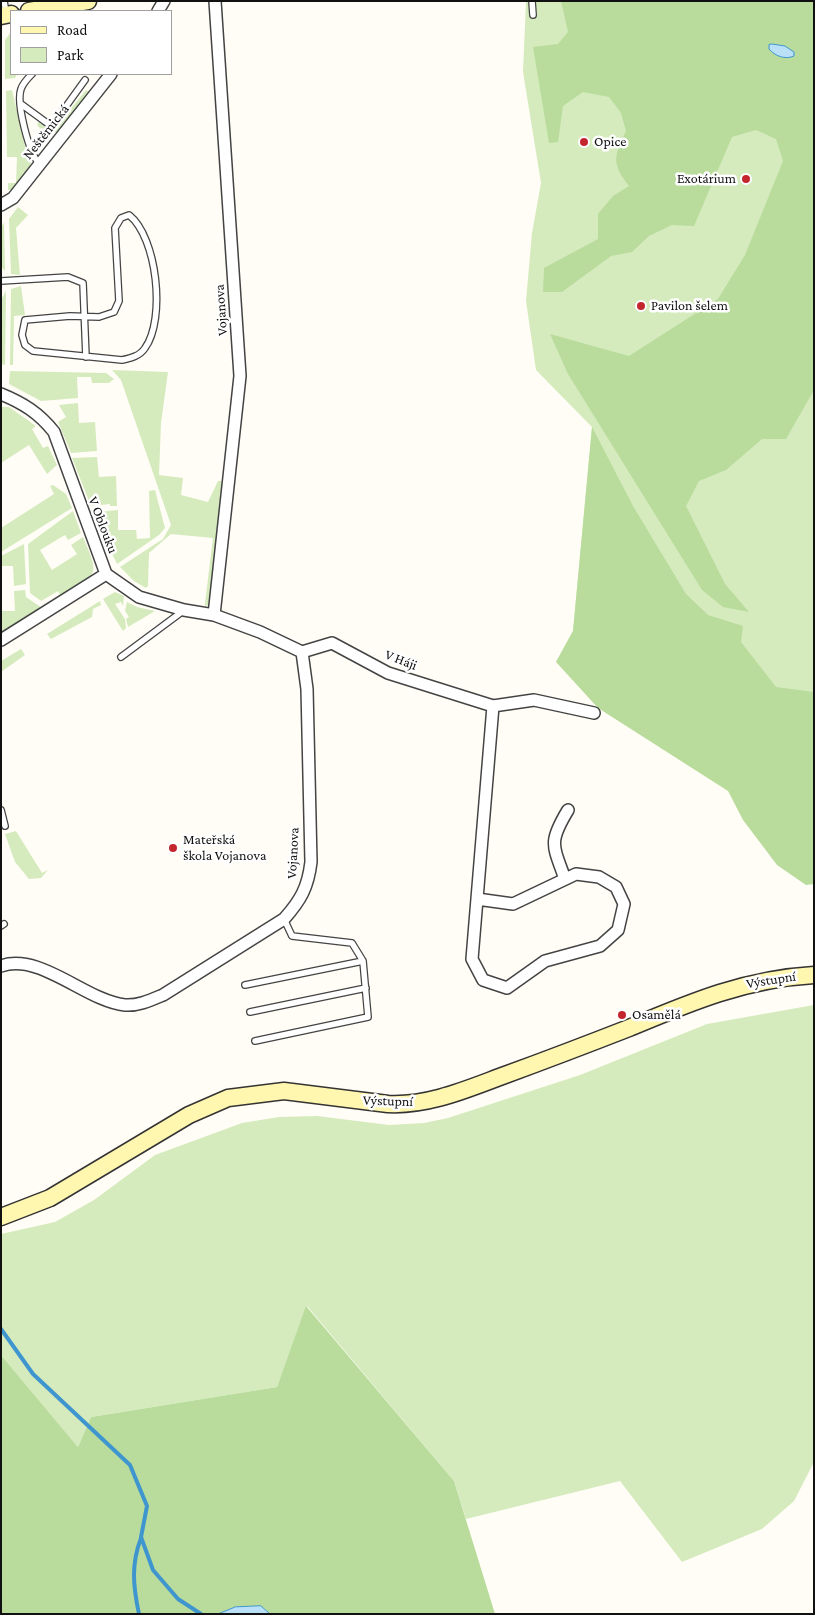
<!DOCTYPE html>
<html>
<head>
<meta charset="utf-8">
<style>
  body { margin:0 }
  #map { position:relative; width:815px; height:1615px; overflow:hidden; background:#fffdf5; font-family:"Crimson Pro",serif }
  canvas { display:block }
  .frame { position:absolute; inset:0; border:2px solid #111; pointer-events:none }
  .legend { position:absolute; left:10px; top:10px; width:162px; height:65px; box-sizing:border-box; background:#fff; border:1px solid #a0a0a0; margin:0; padding:6px 9px; list-style:none; font-size:15px; color:#111 }
  .legend li { display:flex; align-items:center; gap:10px; height:25px }
  .legend b { width:25px; border:1px solid #a0a0a0 }
</style>
</head>
<body>
<div id="map">
<canvas width="815" height="1615"></canvas>
<div class="frame"></div>
<ul class="legend">
<li><b style="height:6px;background:#fff6b0"></b>Road</li>
<li><b style="height:14px;background:#d5ebbd"></b>Park</li>
</ul>
</div>
<script>
const c = document.querySelector('canvas').getContext('2d');
c.lineJoin = 'round';
function fillPath(path, color) { c.fillStyle = color; c.fill(path, 'evenodd'); }
function stroke(path, color, width, dash) { c.strokeStyle = color; c.lineWidth = width; c.lineCap = dash ? 'butt' : 'round'; c.setLineDash(dash || []); c.stroke(path); }
function drawText(font, color, halo, rows, align = 'center') {
  c.font = font + ' "Crimson Pro",serif'; c.lineWidth = 5; c.setLineDash([]); c.textBaseline = 'middle'; c.strokeStyle = halo; c.fillStyle = color; for (const [text, x, y, turn = 0] of rows) {
    c.save(); c.translate(x, y); c.rotate((+turn || 0) * Math.PI / 180); c.textAlign = isNaN(turn) ? turn : align; if (halo) c.strokeText(text, 0, 0); c.fillText(text, 0, 0); c.restore();
  }
}
const green = new Path2D(`
  M 526,1 L 814,1 L 814,753 L 556,662 L 573,631 L 592,427 L 536,370 L 526,301 L 532,233 L 541,183 L 523,72 Z
  M 11,32 L 11,74 L 17,74 L 15,78 L 5,79 L 5,40 Z
  M 12,90 L 27,155 L 31,163 L 29,168 L 13,190 L 8,190 L 8,183 L 16,183 L 17,157 L 7,157 L 6,91 Z
  M 86,90 L 89,92 L 57,133 L 49,129 L 42,136 L 37,132 L 40,128 L 37,125 L 39,121 L 49,127 L 56,127 Z
  M 18,207 L 28,215 L 16,228 L 20,275 L 11,274 L 9,219 Z
  M 4,222 L 5,271 L 1,267 L 1,228 Z
  M 21,286 L 25,315 L 14,316 L 13,365 L 10,365 L 11,289 Z
  M 6,291 L 5,365 L 1,364 L 2,298 Z
  M 112,370 L 168,372 L 161,423 L 159,475 L 183,478 L 181,495 L 208,502 L 218,481 L 225,481 L 209,605 L 205,606 L 205,603 L 213,538 L 171,534 L 149,553 L 148,586 L 146,588 L 134,581 L 120,567 L 163,539 L 171,525 L 121,380 Z
  M 10,371 L 106,373 L 114,379 L 109,383 L 92,383 L 91,377 L 77,377 L 78,398 L 41,401 L 9,384 Z
  M 78,403 L 79,423 L 95,422 L 97,451 L 71,453 L 58,422 L 66,417 L 59,405 Z
  M 2,407 L 9,407 L 36,426 L 32,429 L 43,448 L 48,446 L 57,465 L 47,474 L 29,445 L 1,463 Z
  M 97,457 L 99,477 L 116,476 L 117,506 L 110,506 L 110,504 L 91,506 L 72,458 Z
  M 53,485 L 66,494 L 72,508 L 1,552 L 1,528 L 54,494 L 50,486 Z
  M 155,490 L 165,528 L 159,535 L 117,564 L 99,527 L 102,525 L 97,512 L 118,510 L 118,530 L 136,530 L 137,539 L 150,538 L 149,491 Z
  M 73,511 L 81,533 L 68,540 L 65,535 L 40,550 L 52,570 L 77,554 L 71,545 L 83,537 C 101,578 97,574 61,597 L 58,591 L 41,601 L 30,593 L 28,544 Z
  M 24,544 L 26,584 L 14,586 L 13,566 L 1,566 L 1,556 Z
  M 25,590 L 26,597 L 42,608 L 1,633 L 1,611 L 15,611 L 14,591 Z
  M 115,592 L 124,596 L 123,606 L 121,602 L 115,604 L 125,619 L 126,628 L 123,631 L 103,599 Z
  M 100,601 L 101,605 L 93,609 L 92,617 L 51,639 L 47,634 Z
  M 127,602 L 137,607 L 155,611 L 128,627 L 126,619 L 129,617 L 125,611 Z
  M 21,649 L 25,655 L 1,672 L 1,661 Z
  M 16,831 L 42,873 L 48,870 L 41,878 L 29,879 L 15,862 L 5,834 Z
  M 814,1005 L 814,1462 L 794,1501 L 762,1529 L 682,1562 L 620,1481 L 466,1519 L 454,1481 L 307,1306 L 277,1387 L 91,1417 L 78,1447 L 1,1355 L 1,1234 L 55,1222 L 94,1200 L 155,1155 L 242,1123 L 279,1117 L 317,1116 L 389,1125 L 424,1123 L 448,1118 L 580,1075 L 707,1024 Z`);
const forest = new Path2D(`
  M 561,1 L 814,1 L 814,390 L 786,439 L 762,439 L 726,470 L 699,481 L 686,506 L 725,584 L 749,612 L 723,607 L 702,590 L 568,374 L 550,334 L 629,356 L 718,299 L 745,255 L 783,161 L 776,139 L 756,130 L 732,137 L 694,226 L 672,225 L 649,236 L 632,252 L 611,256 L 562,292 L 543,292 L 544,268 L 598,239 L 598,214 L 613,196 L 629,186 C 611,163 614,156 626,131 L 621,113 L 609,97 L 583,92 L 563,106 L 558,142 L 549,143 L 533,47 L 558,44 L 568,32 Z
  M 592,427 L 633,506 L 686,594 L 708,615 L 743,626 L 741,642 L 776,687 L 814,692 L 814,884 L 806,885 L 777,865 L 743,820 L 728,791 L 598,708 L 556,662 L 573,631 Z
  M 306,1306 L 454,1481 L 495,1614 L 270,1614 L 261,1606 L 235,1607 L 218,1614 L 1,1614 L 1,1355 L 78,1447 L 91,1417 L 277,1387 Z`);
const water = new Path2D(`
  M 772,44 L 785,46 L 794,52 L 794,56 C 785,60 775,56 769,49 L 769,45 Z
  M 261,1606 L 270,1614 L 218,1614 L 235,1607 Z`);
const stream = new Path2D(`
  M 1,1329 L 33,1374 L 130,1465 L 147,1506 L 141,1537 L 153,1570 L 178,1599 L 201,1614
  M 139,1614 C 133,1586 131,1564 141,1538`);
const lane = new Path2D(`
  M 4,1 L 6,13
  M 532,1 L 533,15
  M 32,74 C 28,78 23,83 21,89 C 16,103 29,154 39,163
  M 21,104 L 47,123 L 54,123 L 85,80
  M 129,215 C 157,237 166,319 145,348 C 140,356 131,358 122,360 L 33,351 L 25,345 L 22,335 L 25,320 L 70,316 L 99,317 L 114,312 L 119,301 L 115,228 L 121,218 Z
  M 1,281 L 68,277 L 83,283 L 86,357
  M 121,657 L 183,611
  M 1,810 L 5,826
  M 1,926 L 4,924
  M 245,985 L 363,961
  M 250,1012 L 366,988
  M 255,1041 L 368,1017 L 363,961 L 352,943 L 292,936 L 284,919`);
const street = new Path2D(`
  M 158,11 L 164,1
  M 1,205 L 13,198 L 111,74
  M 1,394 C 23,403 39,413 54,432 L 106,574
  M 214,615 L 240,376 L 215,1
  M 1,640 L 106,574
  M 302,652 L 332,643 L 388,673 L 493,706 L 534,700 L 594,713
  M 565,879 C 553,845 548,843 568,810
  M 477,899 L 513,904 L 576,874 L 599,877 L 616,887 L 624,904 L 618,930 L 600,946 L 545,961 L 507,988 L 483,980 L 472,959 L 493,706
  M 1,966 C 40,952 86,1001 125,1005 C 138,1006 151,1000 163,995 L 284,919 C 301,900 308,887 311,862 L 307,689 L 302,652 L 260,632 L 214,615 L 184,610 L 139,597 L 106,574`);
const secondary = new Path2D(`
  M 29,11 L 88,1
  M 1,16 L 11,14
  M 1,1217 L 50,1198 L 189,1115 L 228,1098 L 284,1091 L 388,1104 C 429,1106 467,1089 505,1075 C 546,1060 588,1044 629,1028 C 691,1002 745,979 814,975`);
const markers = [
  [584,142,5,"#c4262e"],
  [746,179,5,"#c4262e"],
  [641,306,5,"#c4262e"],
  [173,848,5,"#c4262e"],
  [622,1015,5,"#c4262e"]
];
const streetNames = [
  ["Neštěmická",46,132,-52],
  ["Vojanova",221,310,-94],
  ["V Oblouku",103,525,69],
  ["V Háji",401,660,21],
  ["Vojanova",293,853,-87],
  ["Výstupní",771,980,-9],
  ["Výstupní",388,1101,2]
];
const poiNames = [
  ["Opice",594,142],
  ["Exotárium",736,179,"right"],
  ["Pavilon šelem",651,306],
  ["Mateřská",183,840],
  ["škola Vojanova",183,856],
  ["Osamělá",632,1015]
];
fillPath(green, '#d5ebbd');
fillPath(forest, '#b9dc9c');
fillPath(water, '#b9e0f7');
stroke(water, '#3f96cf', 1);
stroke(stream, '#3f96cf', 4);
stroke(lane, '#444', 8);
stroke(street, '#444', 14);
stroke(secondary, '#333', 19);
stroke(lane, '#fff', 5.5);
stroke(street, '#fff', 11);
stroke(secondary, '#fff6b0', 16);
for (const [x, y, r, color] of markers) { const dot = new Path2D(); dot.arc(x, y, r, 0, 2 * Math.PI); c.fillStyle = color; c.fill(dot); stroke(dot, '#fff', 2); }
drawText('14px', '#111', '#fff', streetNames);
drawText('14px', '#111', '#fff', poiNames, 'left');
</script>
</body>
</html>
